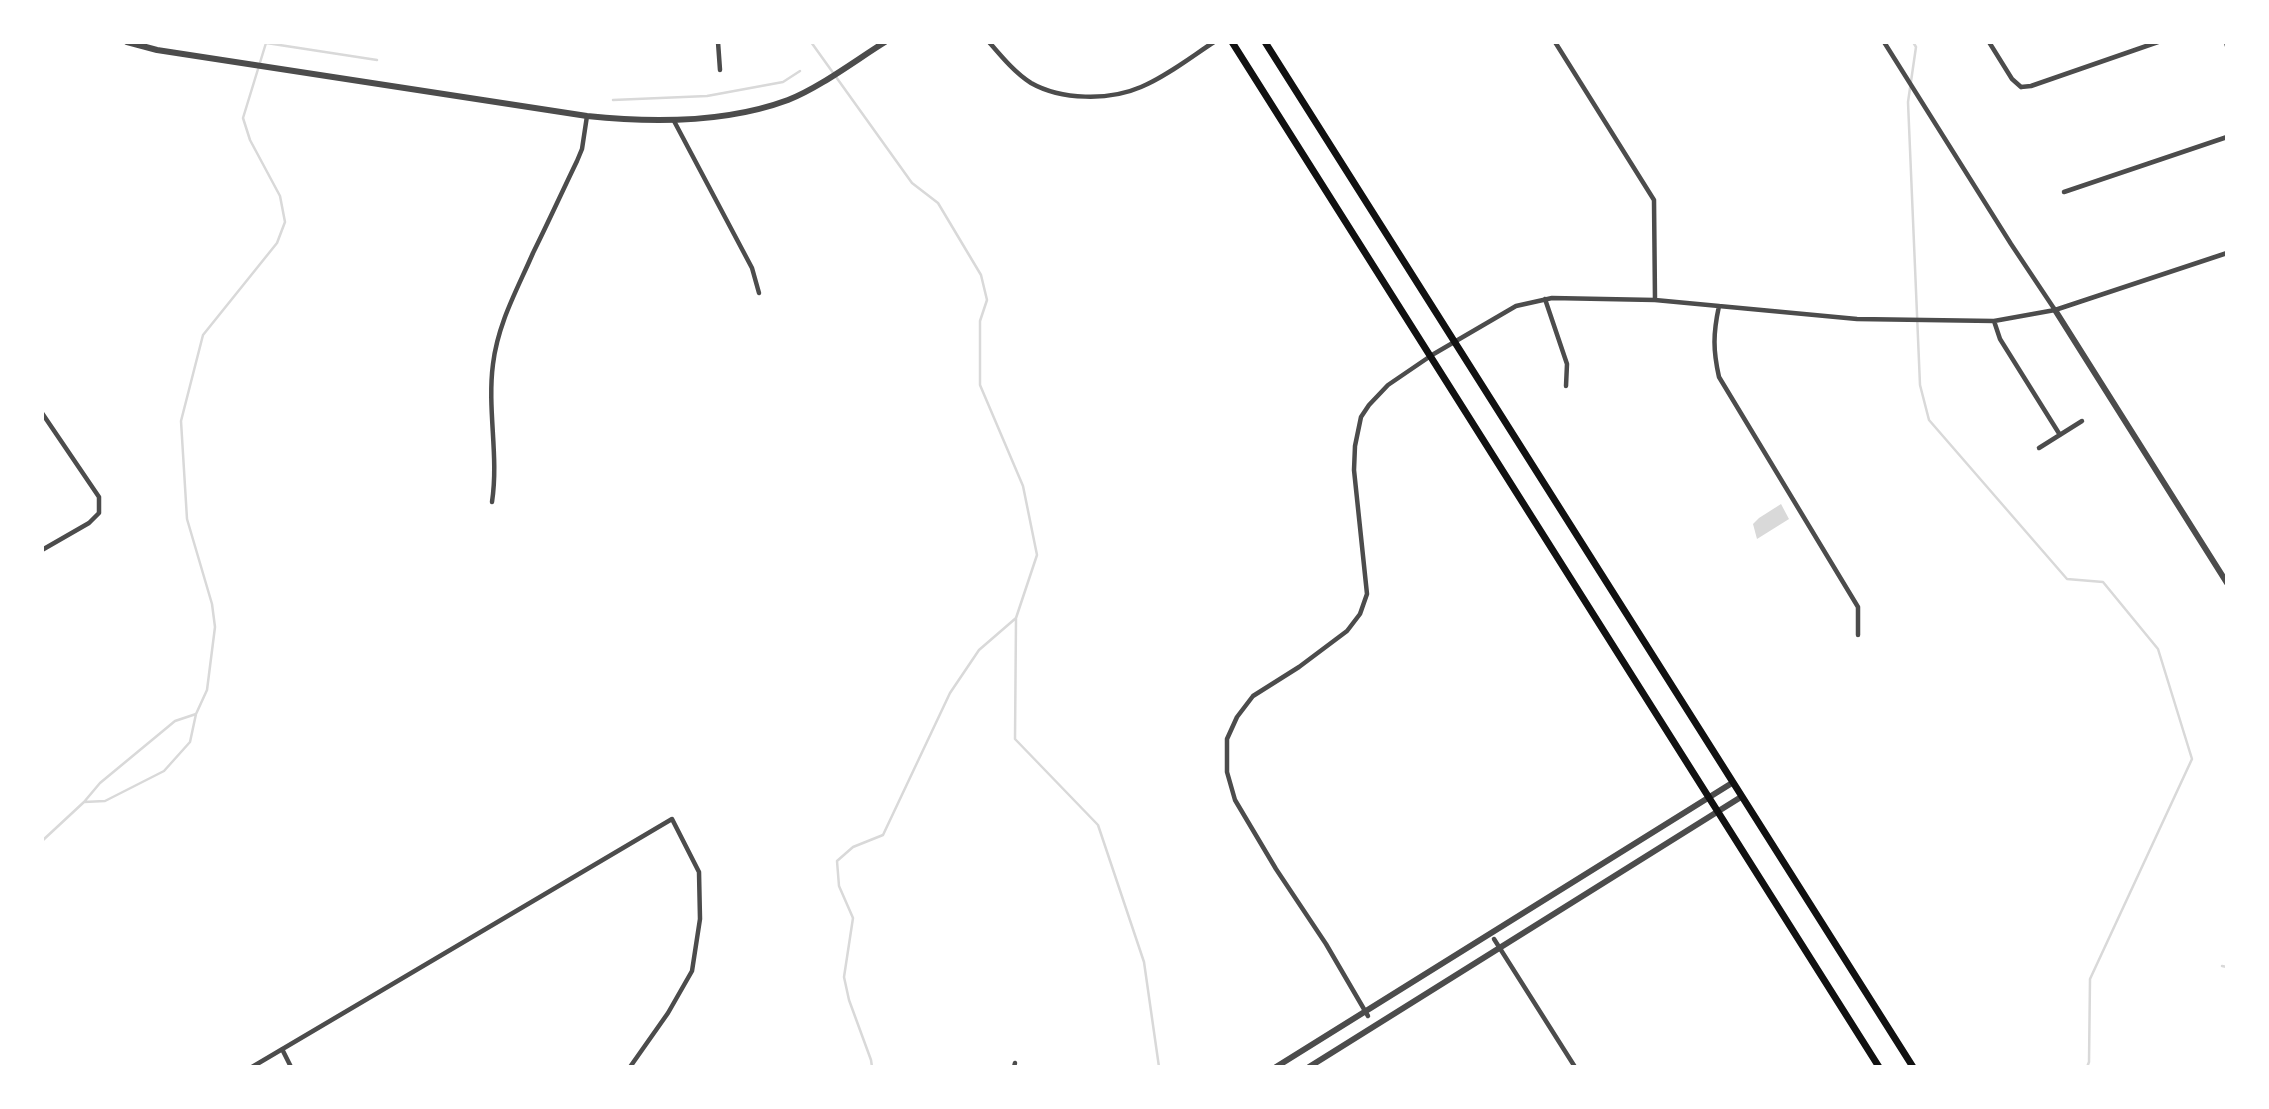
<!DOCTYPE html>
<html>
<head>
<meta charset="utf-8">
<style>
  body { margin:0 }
  #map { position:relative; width:2269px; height:1109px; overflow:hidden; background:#fff; font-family:Rubik,sans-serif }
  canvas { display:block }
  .frame { position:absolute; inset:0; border:44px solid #fff; pointer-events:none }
</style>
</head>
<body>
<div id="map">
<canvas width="2269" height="1109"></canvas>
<div class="frame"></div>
</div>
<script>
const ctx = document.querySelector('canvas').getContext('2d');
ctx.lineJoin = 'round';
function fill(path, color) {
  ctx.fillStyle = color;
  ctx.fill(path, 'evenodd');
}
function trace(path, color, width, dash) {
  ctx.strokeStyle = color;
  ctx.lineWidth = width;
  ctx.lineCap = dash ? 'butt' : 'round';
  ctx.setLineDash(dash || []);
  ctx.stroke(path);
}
fill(new Path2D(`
  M1781,504L1789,519L1757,539L1753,524L1759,518Z`), '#d9d9d9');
trace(new Path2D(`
  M260,42L377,60
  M811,42L912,183L938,203L981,275L987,300L980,321V385L1023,486L1037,555L1016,618L979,650L950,693L883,835L853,847L837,861L839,886L853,918L844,977L849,1000L871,1060L872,1067
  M1913,42L1916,47L1908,102L1920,385L1929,420L2067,579L2103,582L2158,649L2192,759L2090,979L2089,1062L2087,1067
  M613,100L707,96L783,82L800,71
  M1016,619L1015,739L1098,825L1144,962L1159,1067
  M84,802L100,783L175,721L196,714
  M42,841L84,802L105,801L164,771L190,742L196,714L207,690L215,627L212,604L187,519L181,421L203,335L277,243L285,222L280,196L250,140L243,118L266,43
  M2222,966L2227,967`), '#d9d9d9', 2.5);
trace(new Path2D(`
  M718,42L720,70
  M989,42C1001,56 1015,73 1031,83C1061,100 1109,101 1141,87C1167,76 1191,57 1214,42
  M1555,42L1654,200L1655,300
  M1884,42L2011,244L2055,310
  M1989,42L2012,79L2021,87
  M2226,42L2227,46
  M2021,87L2031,86L2158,42
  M674,121L752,268L759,293
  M2064,192L2227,137
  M1545,299L1567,364L1566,386
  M1719,306C1713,334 1713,350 1719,377L1858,607V635
  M1994,321L2000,339L2060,435
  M42,413L99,497V513L89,523L42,550
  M2039,448L2082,421
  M492,502C499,456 487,410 493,364C498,323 517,290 533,253C548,223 562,192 577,161L582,149L587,116
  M1494,939L1575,1067
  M1368,1016L1326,944L1276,869L1235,800L1227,772V739L1237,717L1253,696L1299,667L1347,631L1360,614L1367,594L1354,470L1355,446L1361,417L1369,405L1388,385L1432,355L1516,306L1552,298L1655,300L1857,319L1994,321L2055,310L2227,253
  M282,1049L291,1067
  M252,1067L672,819L699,872L700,919L692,971L668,1013L630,1067
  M1014,1067L1015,1063`), '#4c4c4c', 4.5);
trace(new Path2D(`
  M127,42L157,50L587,116C652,123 726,123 788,100C819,88 856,60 885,42
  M2055,310L2227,583
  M1276,1067L1732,783
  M1309,1067L1741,797`), '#4c4c4c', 6);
trace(new Path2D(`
  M1232,42L1879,1067
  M1265,42L1913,1067`), '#111', 7);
</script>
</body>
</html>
